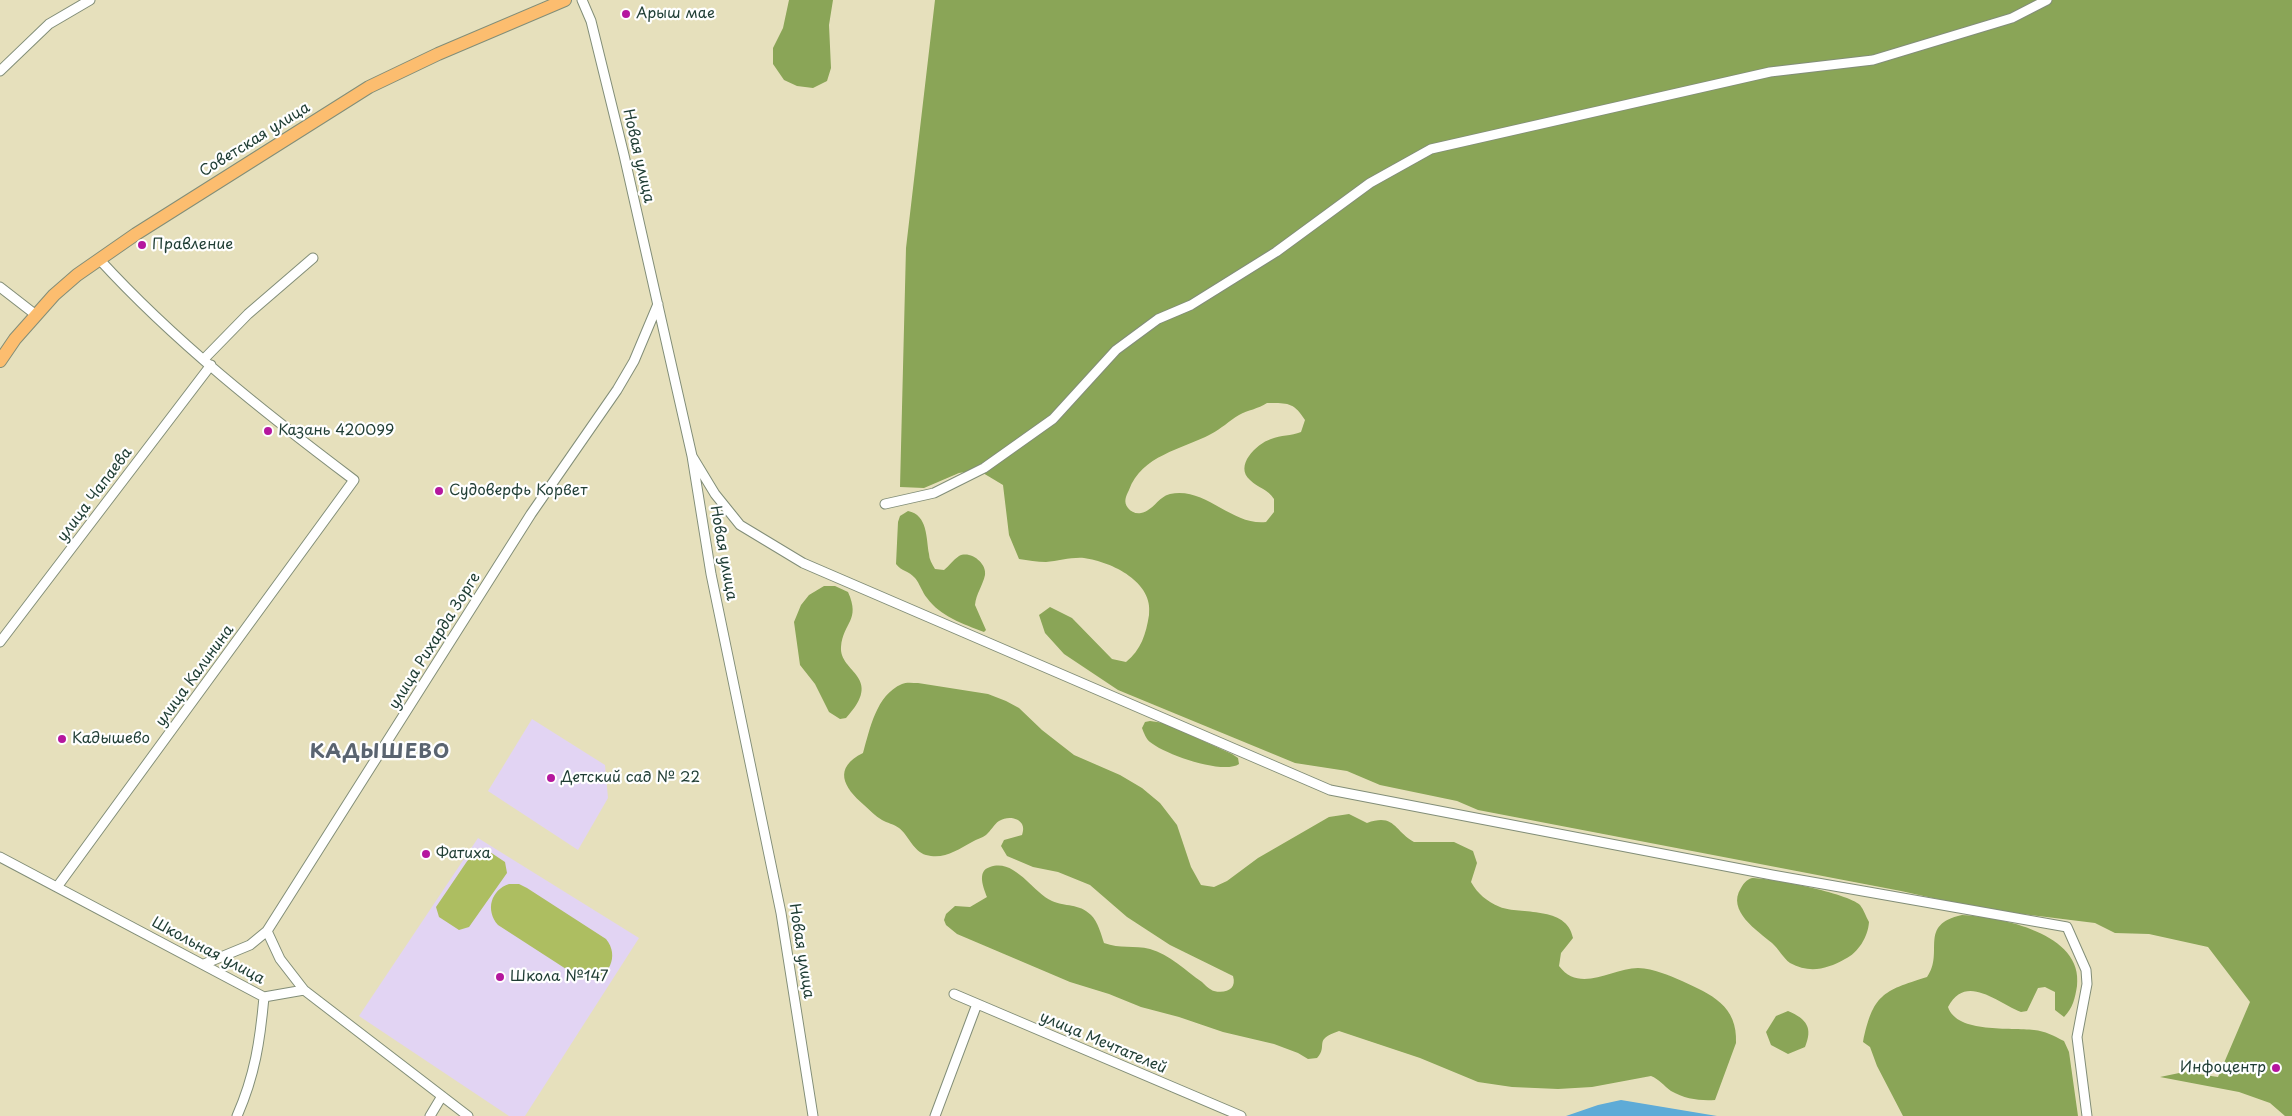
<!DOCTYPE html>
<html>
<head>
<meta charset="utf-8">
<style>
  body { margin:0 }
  canvas { display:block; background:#e6e0bc }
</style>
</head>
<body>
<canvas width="2292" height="1116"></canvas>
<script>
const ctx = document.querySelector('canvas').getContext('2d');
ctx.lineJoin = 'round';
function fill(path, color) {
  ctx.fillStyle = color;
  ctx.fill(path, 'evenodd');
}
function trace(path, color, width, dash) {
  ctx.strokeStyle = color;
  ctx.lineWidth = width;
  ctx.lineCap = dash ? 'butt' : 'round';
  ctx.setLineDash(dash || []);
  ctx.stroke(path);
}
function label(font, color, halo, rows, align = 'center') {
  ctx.font = font + ' "Playpen Sans",sans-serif';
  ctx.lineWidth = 4.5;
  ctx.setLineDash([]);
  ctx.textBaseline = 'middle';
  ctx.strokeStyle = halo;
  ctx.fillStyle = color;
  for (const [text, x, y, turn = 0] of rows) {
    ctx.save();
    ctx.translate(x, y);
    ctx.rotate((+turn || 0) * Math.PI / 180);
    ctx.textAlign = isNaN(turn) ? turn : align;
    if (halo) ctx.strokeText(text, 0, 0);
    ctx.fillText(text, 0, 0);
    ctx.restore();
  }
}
fill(new Path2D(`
  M532,719L605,765L608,798L578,850L488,791Z
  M478,838L639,938L525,1116H509L359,1016Z`), '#e2d4f3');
fill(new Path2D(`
  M484,848L505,862L507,873L469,927L459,930L439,917L436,907L474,851Z
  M509,884H519L527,888L606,939C622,958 605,986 580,978L498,925C485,910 491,890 509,884Z`), '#adbe61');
fill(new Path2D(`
  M789,0H833L829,25L831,68L827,81L813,88L797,86L784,80L773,64V48L783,28Z
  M935,0H2292V1116H2285L2270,1103L2239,1092L2160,1077L2184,1072L2218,1077L2250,1002L2208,947L2149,934L2115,933L2095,923L1982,909L1901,891L1478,810L1457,801L1380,785L1347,771L1295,763L1118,690L1064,654L1045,633L1039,615L1050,607L1072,618L1112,659L1126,662C1141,650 1146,634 1149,615C1154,582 1112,562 1084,558C1072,557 1058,561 1046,562C1037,562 1028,560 1019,559L1009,535L1003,485L978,470L959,473L924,488L900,487L906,248ZM1267,403C1287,403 1294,402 1305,420L1301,432C1291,436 1281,435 1271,439C1256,444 1234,466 1250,480C1258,488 1268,489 1274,499V512L1266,522C1232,526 1205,486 1170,494C1158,497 1153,511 1141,513C1136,514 1131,512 1128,508C1123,502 1126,496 1129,490C1142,455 1181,450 1211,434C1221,429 1229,421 1239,415C1248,410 1258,409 1267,403Z
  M908,511C928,515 926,538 929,554C929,559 932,564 935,569L944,570C949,566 953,560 959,556C970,550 987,563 985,575C983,585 976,594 975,605L986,630L984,632C963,624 940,616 927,598C922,592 920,584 915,578C909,571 901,571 896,564L898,522L900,516Z
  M824,586H835L848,592C861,621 843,622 841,647C839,673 885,676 846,718L840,719L829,712L815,684L800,665L794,622L801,605L809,595Z
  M918,683L988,694L1006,701L1019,708L1042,730L1074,755L1120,775L1142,788L1160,803L1177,825L1191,867L1201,885L1214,887L1227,881L1258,858L1329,817L1349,814L1367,823C1395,813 1394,831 1414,842H1454L1473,851L1477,863L1471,882C1478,894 1486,901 1500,907C1520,915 1567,905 1573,938L1561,953L1559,966C1580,994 1612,968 1638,968C1655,969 1668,975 1682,981C1711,994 1738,1006 1736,1043L1715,1100C1700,1101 1685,1099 1671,1091C1664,1086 1659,1079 1651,1076L1592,1087L1558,1089L1512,1087L1478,1082L1420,1058L1339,1031C1312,1040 1329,1045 1317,1058L1308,1059L1298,1053L1274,1044L1223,1032L1179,1017L1141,1007L1109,994L1070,982L957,934L946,925L944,920L946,914L955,906L970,907L987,897C984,889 976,871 990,867C1015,858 1032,892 1052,901C1065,907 1079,903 1091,915C1098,922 1101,934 1104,943C1120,949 1134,945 1150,949C1169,954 1186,971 1202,982C1205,985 1210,990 1214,991C1226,994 1237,989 1233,976L1170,945L1127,917L1090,885L1058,872L1033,867L1007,856L1001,846L1004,840L1022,835C1028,820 1011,814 999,821C994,824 991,831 986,835C982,838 977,839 972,842C957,850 944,860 926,855C913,851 909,836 899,828C894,824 887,823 882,820C875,816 870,810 864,805C843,787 833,768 863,753C870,729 876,695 902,684C906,682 913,683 918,683Z
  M1150,721L1164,723L1232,754L1238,758L1239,764C1223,775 1164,754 1150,742C1146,739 1144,733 1142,728L1145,722Z
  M1752,878C1770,878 1848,893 1860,905C1864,910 1866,917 1869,922C1868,937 1858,953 1845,959C1827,969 1810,974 1790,963C1783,958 1779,949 1772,943C1758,931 1726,911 1741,888C1744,883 1746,880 1752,878Z
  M1962,915C2000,917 2084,933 2077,986C2075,998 2073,1008 2064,1017L2055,1010V992L2045,987L2038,988L2027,1011L2021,1012C1996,1002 1966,973 1948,1007C1957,1034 2011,1027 2034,1030C2045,1031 2054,1036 2064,1041L2069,1052L2078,1116H1903L1877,1066L1870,1047L1863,1042C1873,995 1882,991 1927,977C1945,952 1917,925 1962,915Z
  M1788,1011C1807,1019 1813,1028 1805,1047L1788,1054L1771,1045L1766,1032L1776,1016Z`), '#8aa557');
fill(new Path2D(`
  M1621,1100L1717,1116H1566L1598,1105Z`), '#5eabd7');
const street = new Path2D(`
  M582,0L591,21L624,155L692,456L711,574L781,913L813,1116
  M0,71L49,24L90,0
  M0,287L36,315
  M204,359L248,314L313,258
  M692,456L715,494L740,525L803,563L1330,790L1772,875L2067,927L2086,970L2087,984L2077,1037L2087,1116
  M885,504L934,493L984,468L1053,419L1116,350L1158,319L1191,305L1276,252L1370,183L1431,149L1770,72L1873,60L2012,18L2047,0
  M0,642L211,365
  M0,857L264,997L304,990L468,1116
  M57,887L354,480C265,413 175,342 99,259
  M267,931L280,959L304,990
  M204,964L250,945L267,931L531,514L617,390L634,361L658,304
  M954,994L1241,1116
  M237,1116C255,1075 260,1041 264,997
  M430,1116L442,1096
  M935,1116L977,1004`);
const primary = new Path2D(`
  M0,361L15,339L54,295L77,275L136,234L369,87L438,54L565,0`);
trace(street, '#828e78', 11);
trace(primary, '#828e78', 14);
trace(street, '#fff', 9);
trace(primary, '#fcbd6f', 12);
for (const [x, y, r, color] of [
  [626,14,5,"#b5179e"],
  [142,245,5,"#b5179e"],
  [268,431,5,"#b5179e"],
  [439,491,5,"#b5179e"],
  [62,739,5,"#b5179e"],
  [551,778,5,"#b5179e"],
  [426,854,5,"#b5179e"],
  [500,977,5,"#b5179e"],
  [2276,1068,5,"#b5179e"]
]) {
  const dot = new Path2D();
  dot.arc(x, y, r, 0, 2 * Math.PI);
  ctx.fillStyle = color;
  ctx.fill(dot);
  trace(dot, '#fff', 2);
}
label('15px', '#1f3d34', '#fff', [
  ["Арыш мае",636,14],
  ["Правление",152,245],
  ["Казань 420099",278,431],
  ["Судоверфь Корвет",449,491],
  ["Кадышево",72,739],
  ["Детский сад № 22",561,778],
  ["Фатиха",436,854],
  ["Школа №147",510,977],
  ["Инфоцентр",2266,1068,"right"]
], 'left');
label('15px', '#1f3d34', '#fff', [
  ["Советская улица",255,140,-32],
  ["Новая улица",638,156,77],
  ["улица Чапаева",95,495,-53],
  ["Новая улица",723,553,80],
  ["улица Рихарда Зорге",435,641,-58],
  ["улица Калинина",195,676,-54],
  ["Школьная улица",208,951,28],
  ["Новая улица",801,951,81],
  ["улица Мечтателей",1103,1043,23]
]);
ctx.letterSpacing = '1px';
label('bold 20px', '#5a6470', '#fff', [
  ["КАДЫШЕВО",380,752]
]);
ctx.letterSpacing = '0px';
</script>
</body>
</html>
